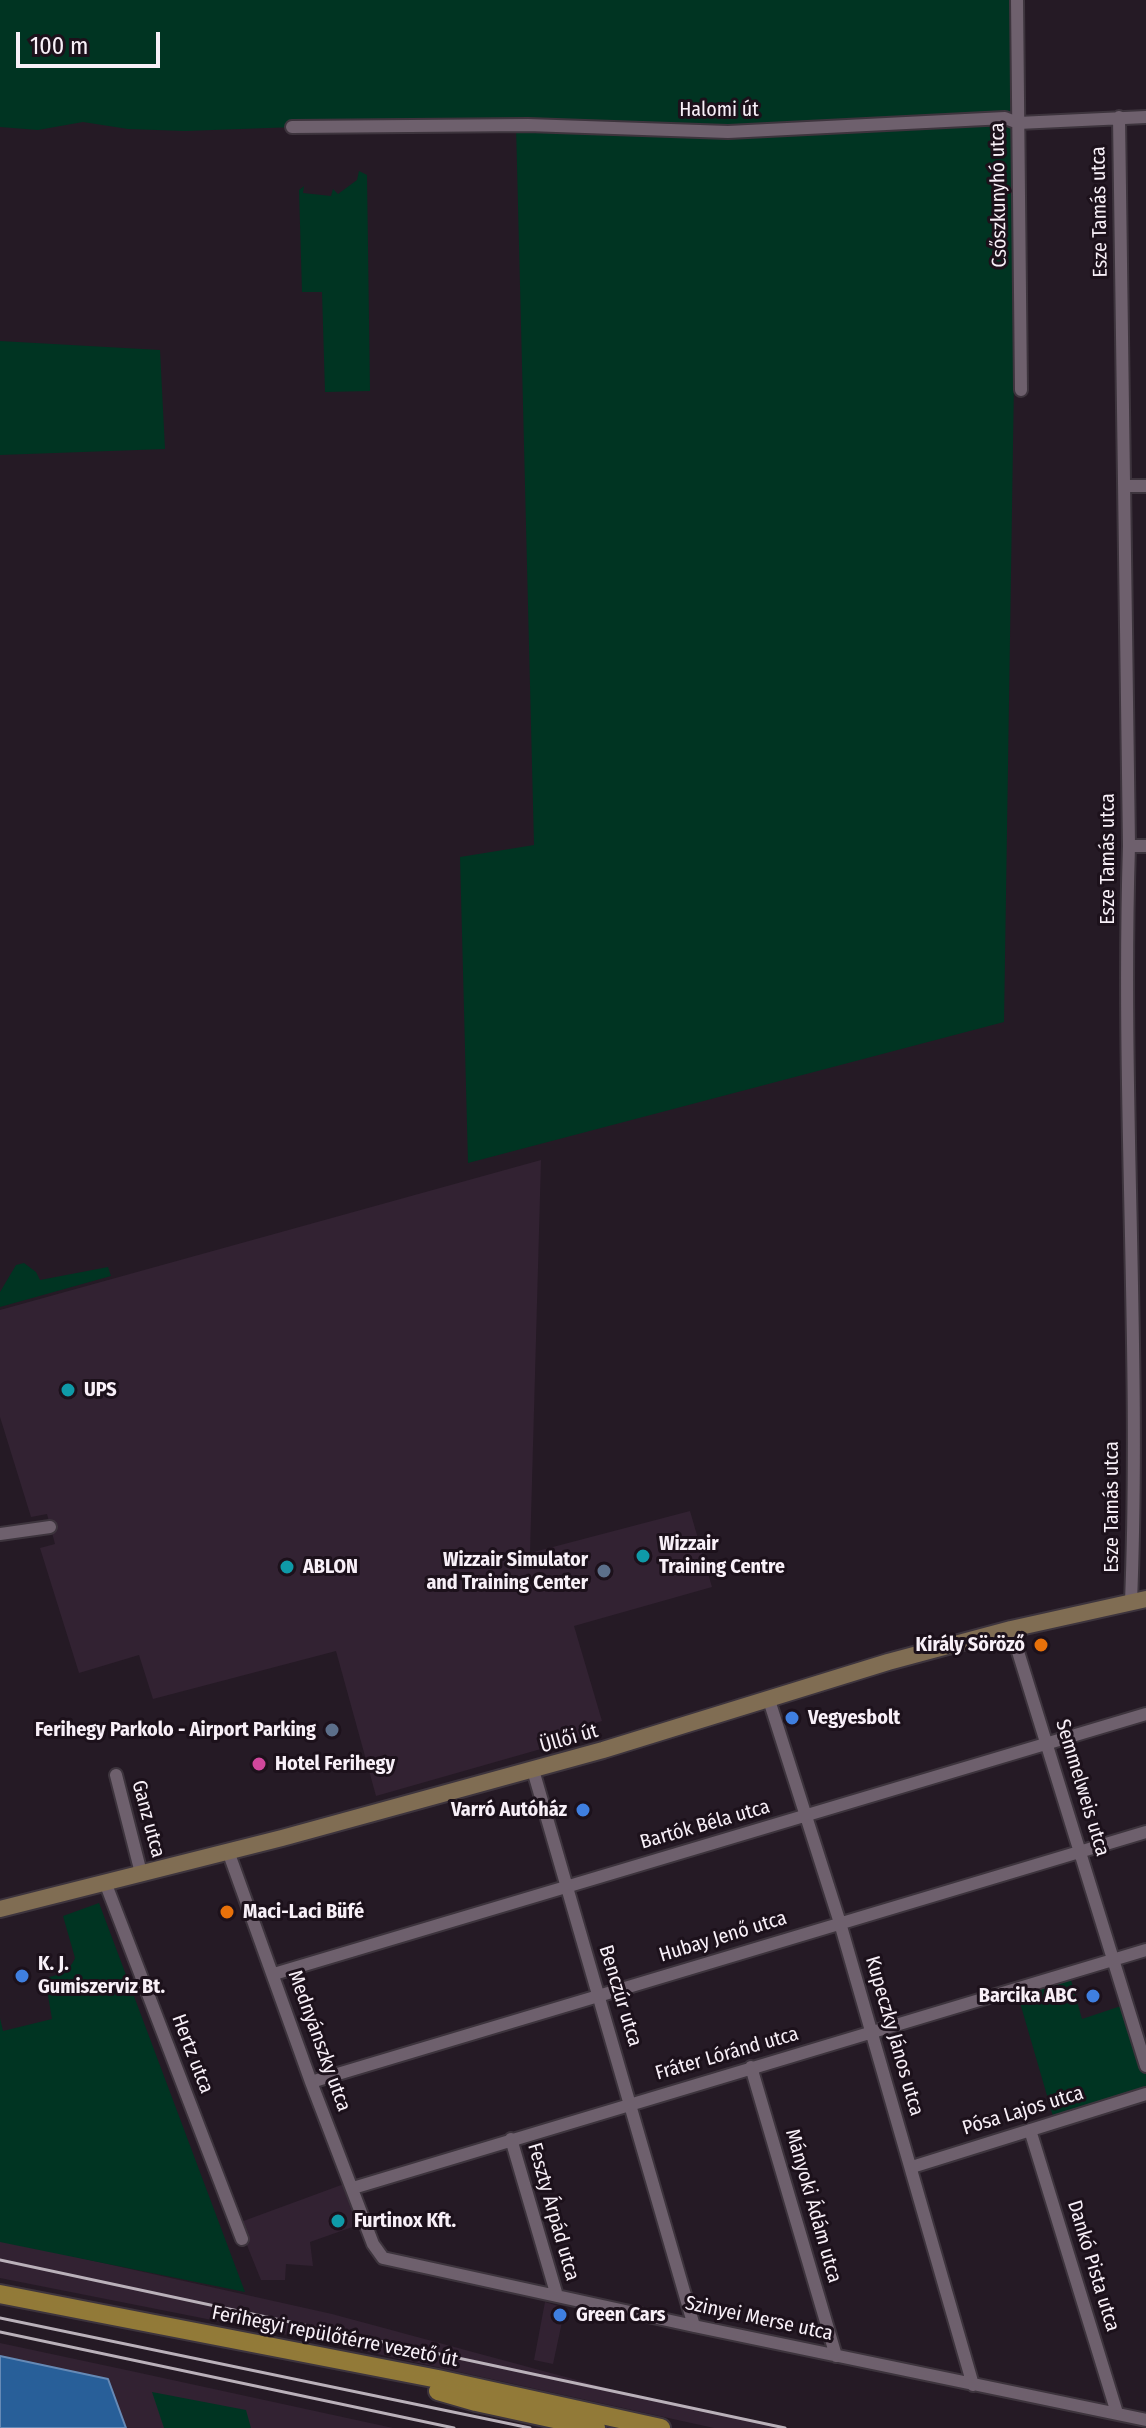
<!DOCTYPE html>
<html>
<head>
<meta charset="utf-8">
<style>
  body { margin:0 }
  #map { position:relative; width:1146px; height:2428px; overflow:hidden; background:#251a25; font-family:"Fira Sans Condensed",sans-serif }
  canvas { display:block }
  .scale { position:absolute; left:16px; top:32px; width:144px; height:36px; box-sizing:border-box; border:4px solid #f8f0f8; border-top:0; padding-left:10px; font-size:24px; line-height:28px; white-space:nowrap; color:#f8f0f8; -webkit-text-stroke:6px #1c111b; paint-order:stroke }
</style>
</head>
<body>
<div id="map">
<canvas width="1146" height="2428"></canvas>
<div class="scale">100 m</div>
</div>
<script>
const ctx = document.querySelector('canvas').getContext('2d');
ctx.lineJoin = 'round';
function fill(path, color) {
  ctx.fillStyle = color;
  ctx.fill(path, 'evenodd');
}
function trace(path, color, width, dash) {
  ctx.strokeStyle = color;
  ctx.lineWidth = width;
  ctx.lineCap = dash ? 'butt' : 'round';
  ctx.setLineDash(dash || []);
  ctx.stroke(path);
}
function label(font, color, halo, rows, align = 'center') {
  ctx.font = font + ' "Fira Sans Condensed",sans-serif';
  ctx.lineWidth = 6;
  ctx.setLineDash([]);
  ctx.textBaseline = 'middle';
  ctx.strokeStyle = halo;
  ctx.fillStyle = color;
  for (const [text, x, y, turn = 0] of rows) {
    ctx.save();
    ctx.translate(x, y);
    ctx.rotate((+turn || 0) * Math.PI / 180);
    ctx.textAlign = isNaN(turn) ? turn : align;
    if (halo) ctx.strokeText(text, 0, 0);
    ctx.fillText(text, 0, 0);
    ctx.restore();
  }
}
fill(new Path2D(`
  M541,1160L530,1553L690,1511L712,1587L574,1626L602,1721L589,1725L583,1737L376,1796L336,1651L153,1699L139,1655L79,1673L40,1548L55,1544L47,1514L31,1517L0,1417V1310Z
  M344,2184L358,2225L310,2242L313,2266L286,2264L285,2280H261L238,2223Z
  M0,2240L332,2314L647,2399L789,2428H714L318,2341L0,2278Z
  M545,2302L565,2308L553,2364L534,2360Z
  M0,2343L131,2371L393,2428H0Z`), '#322232');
fill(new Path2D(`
  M0,0H1017L1018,123L1004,1022L468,1163L460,857L534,845L516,125L296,127L185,131L128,129L83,122L38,130L0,127Z
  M359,171L367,175L370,391L325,392L322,292H302L299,190L304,186L303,193L331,196L333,189L338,194L357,180Z
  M0,341L160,350L165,449L0,455Z
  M24,1263L36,1272L40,1280L108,1267L111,1276L0,1307V1292L16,1265Z
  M99,1903L245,2292L0,2242V2018L3,2031L52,2019L45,1978C60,1975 69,1972 75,1958L63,1916Z
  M1069,1973L1082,2019L1127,2004L1146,2067V2094L1055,2123L1016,1989Z
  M152,2392L246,2410L251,2428H164Z`), '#003422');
const water = new Path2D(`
  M0,2356L108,2379L126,2428H0Z`);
fill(water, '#285f99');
trace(water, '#668ab6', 2);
const street = new Path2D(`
  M1017,0L1021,390
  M1119,117L1129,846C1121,1098 1141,1350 1131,1602
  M292,127L528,125L728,132L1005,118L1018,123L1146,117
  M1124,486H1146
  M1129,846H1146
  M0,1534L50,1527
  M1011,1629L1146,2066
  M769,1700L840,1923L973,2385
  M533,1770L694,2326
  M116,1775L141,1873
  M228,1851L311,2082L373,2244L383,2258L694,2326L1146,2420
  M105,1882L242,2239
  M274,1974L1146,1714
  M751,2067L836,2356
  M311,2082L1146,1832
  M1030,2130L1117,2413
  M511,2139L557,2296
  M912,2167L1146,2094
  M353,2188L1146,1950`);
const secondary = new Path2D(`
  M0,1909L282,1838L603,1750L888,1662L1011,1629L1146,1599`);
const primary = new Path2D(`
  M0,2294L438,2379L661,2428
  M438,2391L476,2402L596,2428`);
trace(street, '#3d343d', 16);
trace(secondary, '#3d343d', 20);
trace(primary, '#3d343d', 22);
trace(street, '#6e606d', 12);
trace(secondary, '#806d53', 16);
trace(primary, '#927a38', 18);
trace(new Path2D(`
  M0,2260L785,2428
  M0,2318L530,2428
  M0,2332L454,2428`), '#bab1ba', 3);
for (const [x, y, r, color] of [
  [68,1390,8,"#0f9aa8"],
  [643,1556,8,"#0f9aa8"],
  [287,1567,8,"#0f9aa8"],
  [604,1571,8,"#5c6f8a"],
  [1041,1645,8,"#e8710a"],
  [792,1718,8,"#3f7fe0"],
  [332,1730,8,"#5c6f8a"],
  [259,1764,8,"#d1479c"],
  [583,1810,8,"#3f7fe0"],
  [227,1912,8,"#e8710a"],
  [22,1976,8,"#3f7fe0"],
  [1093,1996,8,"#3f7fe0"],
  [338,2221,8,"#0f9aa8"],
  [560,2315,8,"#3f7fe0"]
]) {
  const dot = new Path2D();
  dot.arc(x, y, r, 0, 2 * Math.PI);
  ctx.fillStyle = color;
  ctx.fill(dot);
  trace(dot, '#1c111b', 3);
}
label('20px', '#f8f0f8', '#1c111b', [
  ["Halomi út",719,110],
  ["Csőszkunyhó utca",999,195,-91],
  ["Esze Tamás utca",1100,212,-91],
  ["Esze Tamás utca",1108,859,-90],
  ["Esze Tamás utca",1112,1507,-90],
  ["Üllői út",569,1739,-16],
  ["Semmelweis utca",1082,1788,73],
  ["Ganz utca",148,1819,75],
  ["Bartók Béla utca",705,1825,-16],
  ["Hubay Jenő utca",723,1937,-17],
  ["Benczúr utca",620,1996,73],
  ["Kupeczky János utca",894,2036,74],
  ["Mednyánszky utca",319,2041,70],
  ["Hertz utca",192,2054,69],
  ["Fráter Lóránd utca",727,2054,-16],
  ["Pósa Lajos utca",1023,2111,-17],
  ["Mányoki Ádám utca",813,2206,74],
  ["Feszty Árpád utca",553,2212,74],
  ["Dankó Pista utca",1093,2266,73],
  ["Szinyei Merse utca",759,2319,12],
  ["Ferihegyi repülőtérre vezető út",335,2337,11]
]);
label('bold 20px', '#f8f0f8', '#1c111b', [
  ["UPS",84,1390],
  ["Wizzair",659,1544],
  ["Training Centre",659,1567],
  ["Wizzair Simulator",588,1560,"right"],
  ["and Training Center",588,1583,"right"],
  ["ABLON",303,1567],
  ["Király Söröző",1025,1645,"right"],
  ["Vegyesbolt",808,1718],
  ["Ferihegy Parkolo - Airport Parking",316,1730,"right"],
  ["Hotel Ferihegy",275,1764],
  ["Varró Autóház",567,1810,"right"],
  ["Maci-Laci Büfé",243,1912],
  ["K. J.",38,1964],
  ["Gumiszerviz Bt.",38,1987],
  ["Barcika ABC",1077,1996,"right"],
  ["Furtinox Kft.",354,2221],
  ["Green Cars",576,2315]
], 'left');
</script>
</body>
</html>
